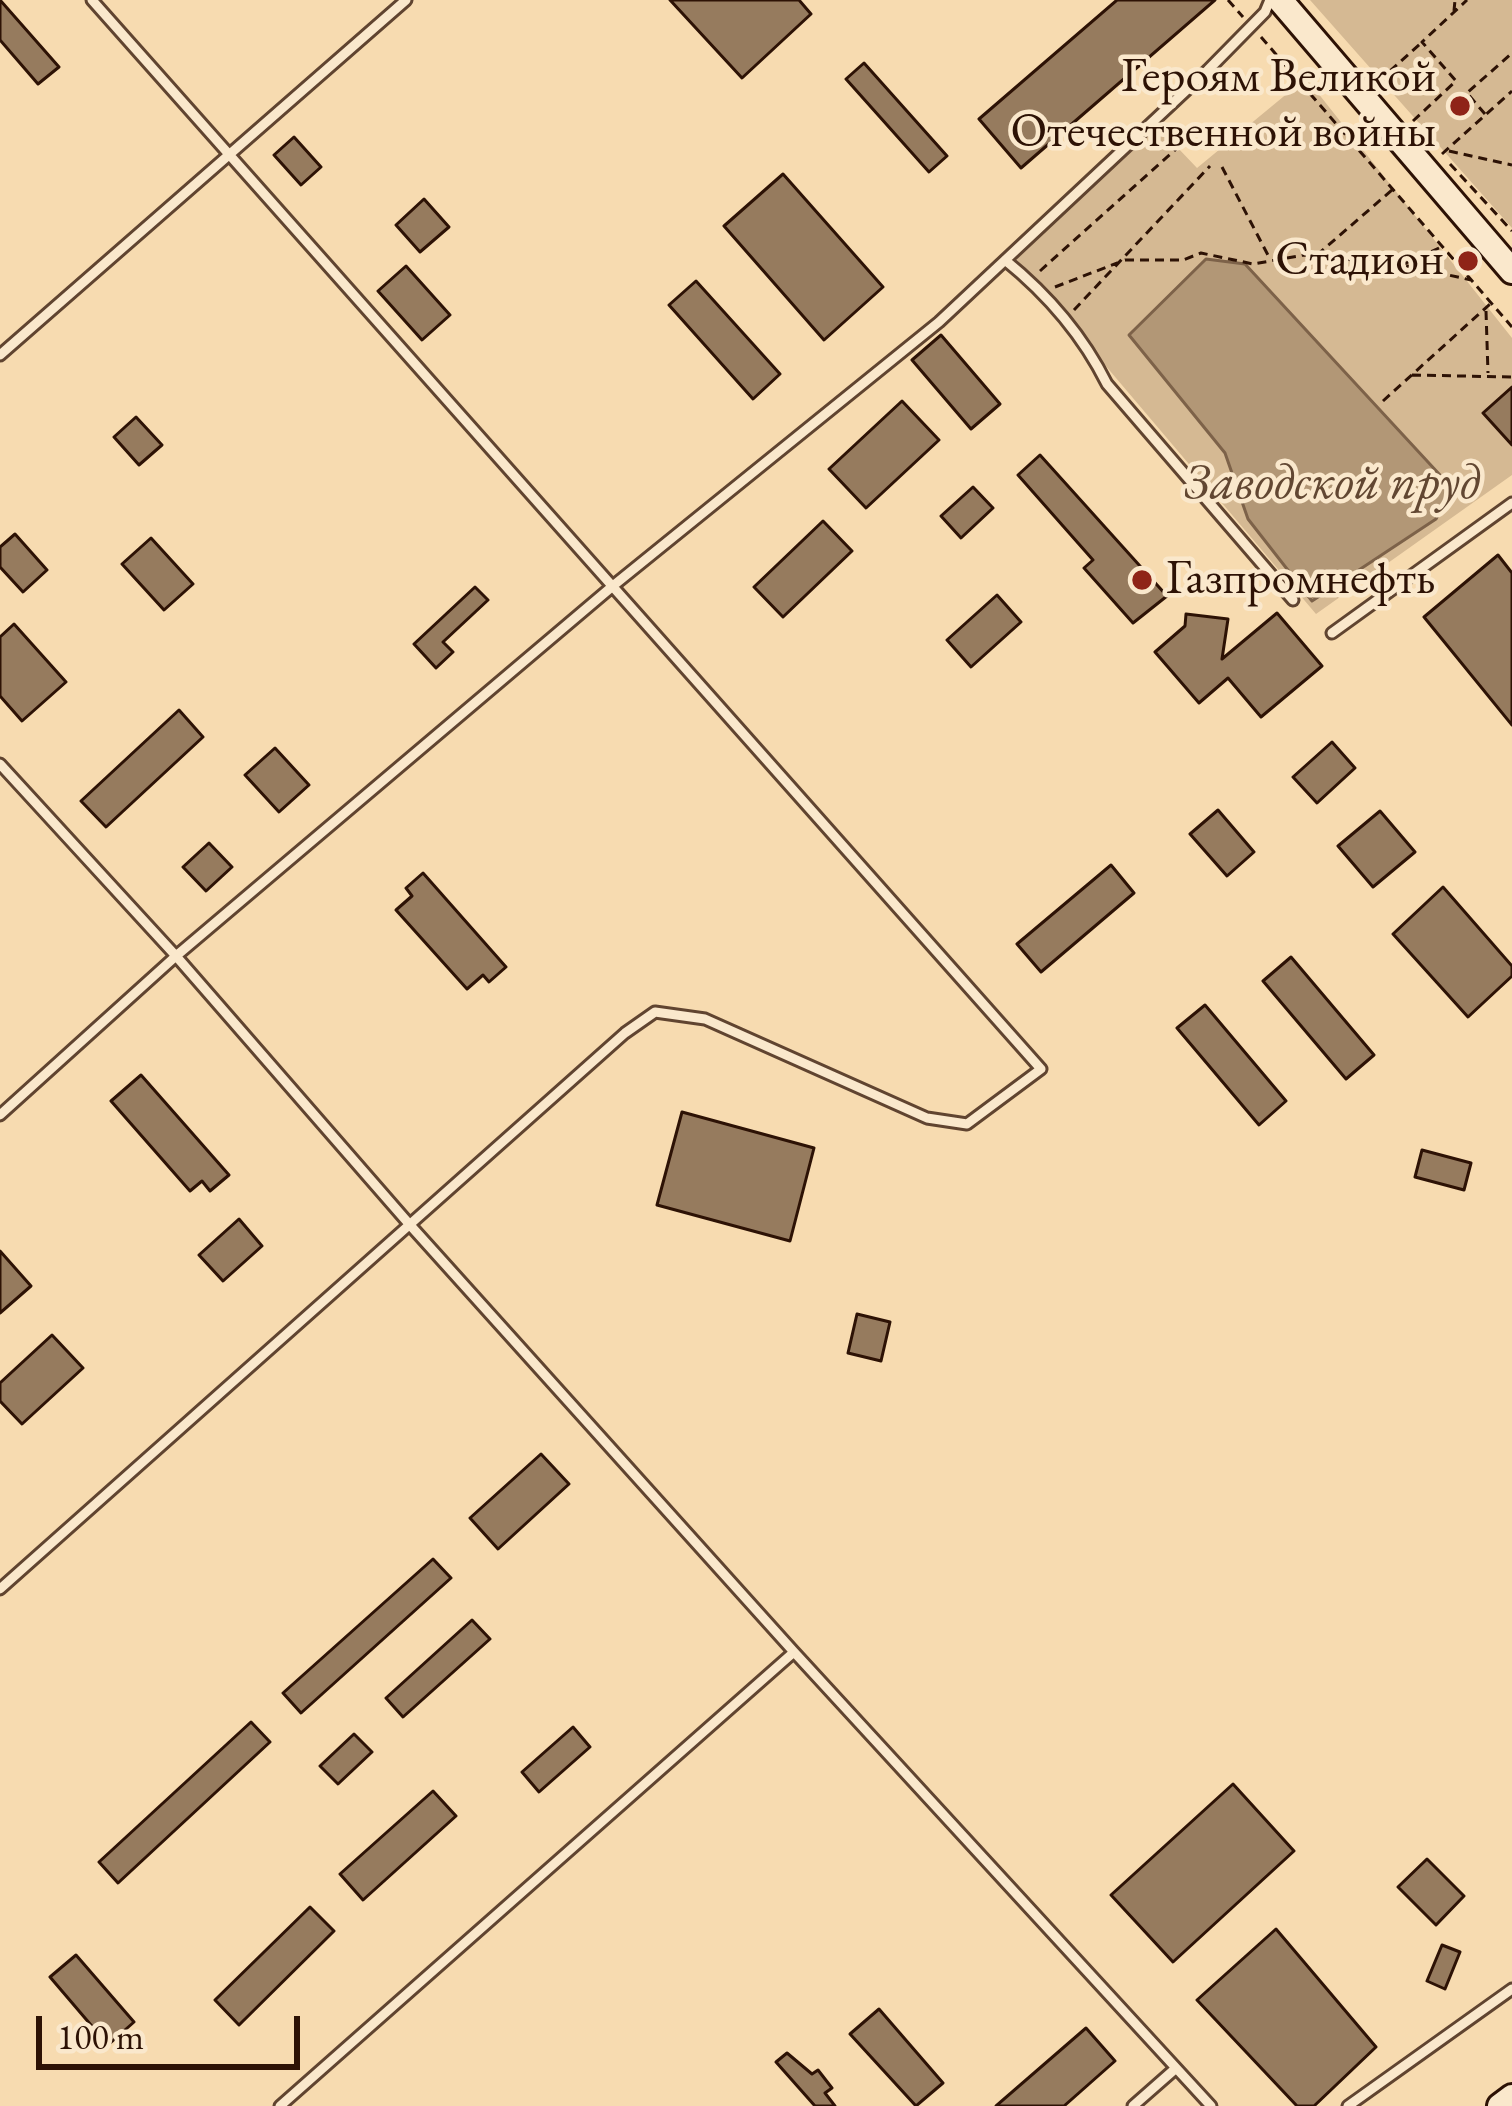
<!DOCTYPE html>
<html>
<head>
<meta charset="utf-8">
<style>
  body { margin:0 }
  #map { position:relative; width:1512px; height:2106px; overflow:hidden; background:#f7dbb0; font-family:"EB Garamond",serif }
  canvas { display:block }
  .scale { position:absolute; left:36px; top:2016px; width:264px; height:54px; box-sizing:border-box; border:6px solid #2d1205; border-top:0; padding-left:15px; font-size:36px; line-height:42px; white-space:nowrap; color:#2d1205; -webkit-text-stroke:9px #fae8cc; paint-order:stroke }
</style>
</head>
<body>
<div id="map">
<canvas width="1512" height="2106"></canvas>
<div class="scale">100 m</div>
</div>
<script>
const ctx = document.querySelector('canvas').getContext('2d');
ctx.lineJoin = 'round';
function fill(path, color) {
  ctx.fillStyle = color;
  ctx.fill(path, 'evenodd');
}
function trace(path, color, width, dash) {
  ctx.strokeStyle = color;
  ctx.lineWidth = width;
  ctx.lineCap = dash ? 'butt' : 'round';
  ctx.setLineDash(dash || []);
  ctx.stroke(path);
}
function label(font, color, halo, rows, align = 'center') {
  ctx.font = font + ' "EB Garamond",serif';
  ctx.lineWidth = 9;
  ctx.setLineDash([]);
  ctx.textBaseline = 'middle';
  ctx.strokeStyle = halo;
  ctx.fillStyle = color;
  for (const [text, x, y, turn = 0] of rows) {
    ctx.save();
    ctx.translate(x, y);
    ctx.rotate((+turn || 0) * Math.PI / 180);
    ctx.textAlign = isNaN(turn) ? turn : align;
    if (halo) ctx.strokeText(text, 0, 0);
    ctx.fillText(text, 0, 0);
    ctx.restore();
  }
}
fill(new Path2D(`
  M1310,0H1512V228Z
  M1306,78L1512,338V475L1316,614L1016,260L1157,126L1197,168Z`), '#d5b993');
const water = new Path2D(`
  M1206,259L1245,264L1452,488L1436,519L1312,601L1248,519L1225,453L1129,335Z`);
fill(water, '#b29776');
trace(water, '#7d6249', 3);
const building = new Path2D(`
  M0,0L59,67L38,84L0,40Z
  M670,0H799L811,14L742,78Z
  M1117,0H1215L1021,168L979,119Z
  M864,63L947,156L929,172L846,79Z
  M294,137L321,167L301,185L274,155Z
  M783,174L883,287L824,340L724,226Z
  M424,199L449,227L420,252L396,225Z
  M406,266L450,315L422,340L378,291Z
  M696,281L780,374L753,399L669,305Z
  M941,335L1000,404L971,429L912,360Z
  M1512,387V445L1483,413Z
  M902,401L939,440L866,508L829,469Z
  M136,417L162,445L139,465L114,437Z
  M1040,455L1167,596L1133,623L1084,568L1093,560L1018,475Z
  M973,487L993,508L961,538L941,516Z
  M823,521L852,551L783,617L754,587Z
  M15,534L47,570L23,592L0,567V547Z
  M151,538L193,584L164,610L122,564Z
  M1498,555L1512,573V725L1424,617Z
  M475,587L488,600L443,642L453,652L436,668L414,644Z
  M997,595L1021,622L971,667L947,640Z
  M1277,613L1322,666L1261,717L1228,678L1199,703L1155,652L1185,626L1186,614L1228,619L1222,659Z
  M14,624L66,682L22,721L0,696V637Z
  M179,710L203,737L106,827L81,801Z
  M1332,742L1355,768L1317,803L1293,777Z
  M275,748L309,785L279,812L245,775Z
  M1218,810L1254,852L1227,876L1190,834Z
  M1380,811L1415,852L1373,887L1338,846Z
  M209,843L232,867L206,891L183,867Z
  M1111,865L1134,893L1041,972L1017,944Z
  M423,873L506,967L489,982L483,975L467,989L396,910L412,896L406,888Z
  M1443,887L1512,966V976L1468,1017L1393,934Z
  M1291,957L1374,1055L1346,1079L1263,981Z
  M1205,1005L1286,1101L1259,1125L1177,1028Z
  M141,1075L229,1175L210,1191L202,1181L190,1191L111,1101Z
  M682,1112L814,1148L790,1241L657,1205Z
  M1422,1150L1471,1163L1464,1190L1415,1177Z
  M239,1219L262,1246L223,1281L199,1255Z
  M0,1251L31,1286L0,1313Z
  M857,1314L890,1322L881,1361L848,1353Z
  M52,1335L83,1368L22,1424L0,1401V1383Z
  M541,1454L569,1484L498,1549L470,1518Z
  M433,1559L451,1578L301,1713L283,1693Z
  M472,1620L490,1639L403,1717L386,1698Z
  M251,1722L270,1742L118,1883L99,1862Z
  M573,1727L590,1747L539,1792L522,1772Z
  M354,1734L372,1752L338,1784L320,1766Z
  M1233,1784L1294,1851L1173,1962L1111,1895Z
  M433,1791L456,1816L363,1900L340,1874Z
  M1427,1859L1464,1896L1436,1925L1398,1887Z
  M310,1907L334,1931L239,2025L215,2000Z
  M1276,1929L1376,2047L1314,2106H1297L1197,2000Z
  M1442,1945L1460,1952L1445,1989L1427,1981Z
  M76,1955L134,2022L108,2045L50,1977Z
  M879,2009L943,2083L916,2106L850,2034Z
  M1086,2028L1115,2061L1064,2106H996Z
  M787,2053L812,2074L818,2070L832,2088L825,2093L835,2106H815L776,2062Z`);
fill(building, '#967b5e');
trace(building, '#2d1205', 3);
const service = new Path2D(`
  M1005,260C1047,294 1083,336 1107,384L1293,600
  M0,355L406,0
  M1332,633L1512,503
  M0,764L176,956L410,1225L794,1652L1211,2106
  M0,1115L176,956L614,585L939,322L1208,70L1265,12L1270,0
  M0,1589L625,1033L655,1012L705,1019L927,1118L967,1124L1041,1069L92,0
  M280,2106L794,1652
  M1133,2106L1175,2069
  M1348,2106L1512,1989`);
const secondary = new Path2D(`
  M1280,0L1512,271
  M1500,2106L1512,2097`);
trace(service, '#604430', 15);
trace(secondary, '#2d1205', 30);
trace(new Path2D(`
  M1228,0L1243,17
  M1454,11L1455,0
  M1261,37L1512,327
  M1379,81L1421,43
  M1485,114L1467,93L1512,53
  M1413,121L1456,81L1422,42L1467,0
  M1449,151L1512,165
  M1442,154L1512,91
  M1450,164L1512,231
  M1222,167L1270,259
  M1317,255L1392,190
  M1404,264L1439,248
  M1040,271L1186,140
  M1055,287L1125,260H1183L1201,253L1253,264L1304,255L1403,265L1471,280
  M1074,310L1210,166
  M1486,311L1488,373
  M1412,375L1512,377
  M1383,401L1490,304`), '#2d1205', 3, [9, 6]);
trace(service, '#fae8cc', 9);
trace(secondary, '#fae8cc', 24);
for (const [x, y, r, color] of [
  [1460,106,12,"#8f2418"],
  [1468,261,12,"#8f2418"],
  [1142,580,12,"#8f2418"]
]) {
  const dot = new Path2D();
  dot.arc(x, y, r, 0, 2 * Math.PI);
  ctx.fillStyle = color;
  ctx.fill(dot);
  trace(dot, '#fae8cc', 4.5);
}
label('48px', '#2d1205', '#fae8cc', [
  ["Героям Великой",1436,78],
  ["Отечественной войны",1436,133],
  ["Стадион",1444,261],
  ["Газпромнефть",1166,580,"left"]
], 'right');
label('italic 51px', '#624732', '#fae8cc', [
  ["Заводской пруд",1332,484]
]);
</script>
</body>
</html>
